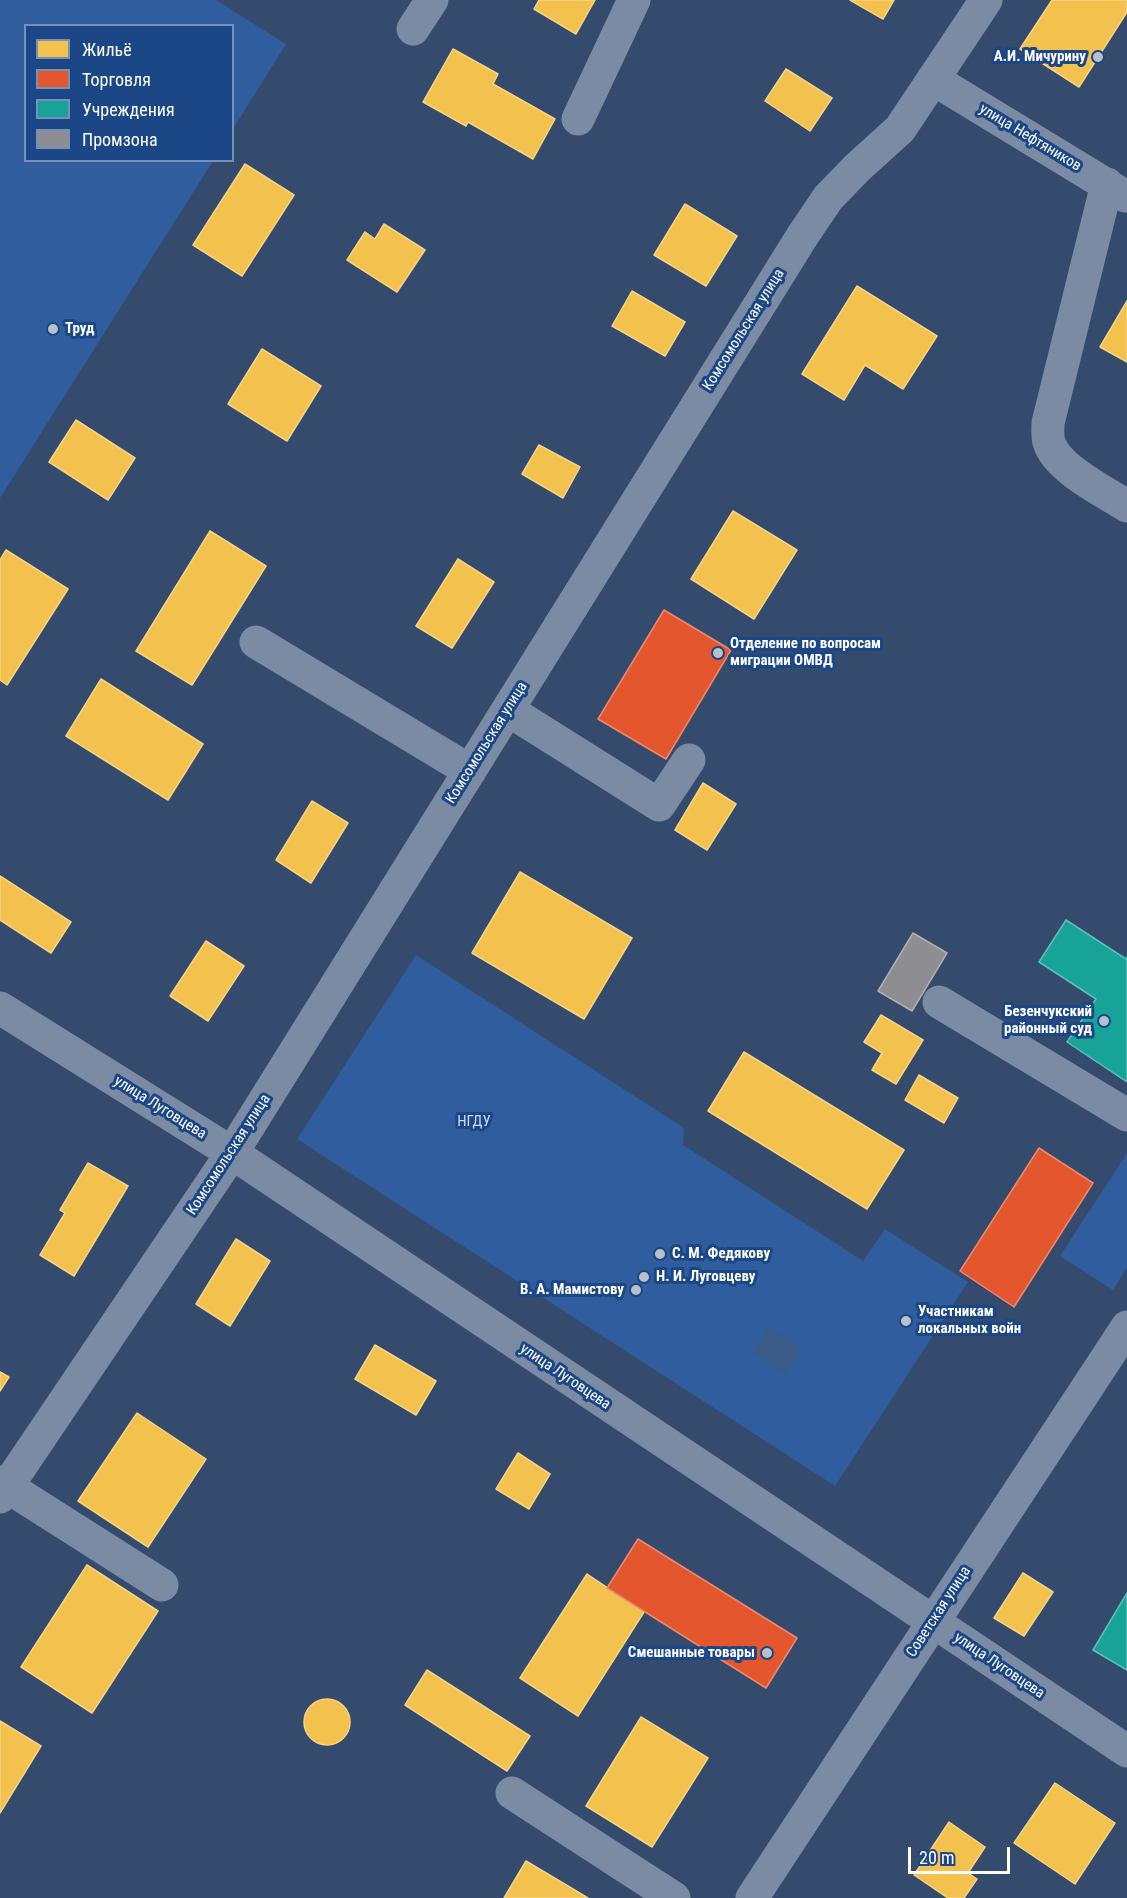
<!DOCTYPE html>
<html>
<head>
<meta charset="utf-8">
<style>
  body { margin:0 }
  #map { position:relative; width:1127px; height:1898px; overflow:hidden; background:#344b6e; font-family:"Roboto Condensed",sans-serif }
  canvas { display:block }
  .legend { position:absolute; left:24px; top:24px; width:210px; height:138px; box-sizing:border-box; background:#1b4787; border:2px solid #7691b7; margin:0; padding:8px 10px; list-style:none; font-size:18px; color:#fff }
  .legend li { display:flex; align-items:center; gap:12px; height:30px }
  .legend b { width:30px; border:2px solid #7691b7 }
  .scale { position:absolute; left:908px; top:1847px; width:102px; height:27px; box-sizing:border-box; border:3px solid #fff; border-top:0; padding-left:8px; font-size:18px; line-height:21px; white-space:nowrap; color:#fff; -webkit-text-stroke:4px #1b4787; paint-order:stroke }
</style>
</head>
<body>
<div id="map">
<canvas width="1127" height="1898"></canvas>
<ul class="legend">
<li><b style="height:16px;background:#f2c14e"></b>Жильё</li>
<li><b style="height:16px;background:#e4572e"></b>Торговля</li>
<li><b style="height:16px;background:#17a398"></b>Учреждения</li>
<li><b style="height:16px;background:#8d8d92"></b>Промзона</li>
</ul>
<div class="scale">20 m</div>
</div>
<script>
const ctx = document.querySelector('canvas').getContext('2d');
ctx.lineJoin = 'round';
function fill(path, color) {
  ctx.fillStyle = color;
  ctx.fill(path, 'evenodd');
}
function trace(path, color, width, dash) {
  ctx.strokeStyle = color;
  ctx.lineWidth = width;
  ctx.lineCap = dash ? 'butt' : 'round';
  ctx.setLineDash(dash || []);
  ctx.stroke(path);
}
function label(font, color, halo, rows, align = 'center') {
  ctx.font = font + ' "Roboto Condensed",sans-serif';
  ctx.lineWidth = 6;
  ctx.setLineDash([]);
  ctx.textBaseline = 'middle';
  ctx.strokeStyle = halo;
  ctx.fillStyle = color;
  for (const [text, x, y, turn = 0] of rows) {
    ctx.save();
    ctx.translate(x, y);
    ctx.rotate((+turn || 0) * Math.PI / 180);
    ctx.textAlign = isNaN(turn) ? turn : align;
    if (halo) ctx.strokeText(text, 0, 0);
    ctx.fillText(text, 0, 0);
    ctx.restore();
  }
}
fill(new Path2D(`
  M0,0H216L286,44L233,129L232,26H26V160L213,161L0,498Z
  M416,955L684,1128L683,1145L863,1261L885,1229L968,1282L835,1486L297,1139Z
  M1127,1153V1267L1113,1290L1060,1256Z`), '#2f5d9e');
fill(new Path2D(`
  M769,1327L802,1348L785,1374L752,1353Z`), '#3a5a87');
const homes = new Path2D(`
  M539,0H595L576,34L534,9Z
  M850,0H894L883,19Z
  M1052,0H1127V12L1079,87L1020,49Z
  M453,49L498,74L493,84L555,119L533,159L468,122L466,126L423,102Z
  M786,69L832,98L810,131L765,101Z
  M245,164L294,195L242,276L193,245Z
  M685,204L737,236L706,286L654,255Z
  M384,224L425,250L397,292L347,260L365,232L375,239Z
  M857,286L937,336L903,389L865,365L844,400L802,374Z
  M632,291L685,322L665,356L612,326Z
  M1127,301V362L1100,347Z
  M262,349L321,386L287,441L228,404Z
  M76,420L135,458L108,500L49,462Z
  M539,445L580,467L563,498L522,474Z
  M733,511L797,550L754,619L691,579Z
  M210,531L266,566L192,685L136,651Z
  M6,550L68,589L7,685L0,680V560Z
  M458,559L494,582L452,648L416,626Z
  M101,679L203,744L168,800L66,736Z
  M703,783L736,804L707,850L675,830Z
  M312,801L348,823L311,883L276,860Z
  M520,872L632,938L584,1019L472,953Z
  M0,876L71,922L51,953L0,920Z
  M206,941L244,966L208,1021L170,996Z
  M881,1015L923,1040L896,1084L872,1070L882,1053L864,1042Z
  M744,1052L904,1150L867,1209L708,1111Z
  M919,1075L958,1098L944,1123L905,1100Z
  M88,1163L128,1186L74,1276L40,1255L65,1213L60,1210Z
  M236,1239L270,1261L230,1326L196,1304Z
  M375,1345L436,1381L416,1415L355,1379Z
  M0,1372L9,1377L0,1391Z
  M137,1413L206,1459L148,1547L78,1501Z
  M518,1453L550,1474L529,1509L496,1489Z
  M87,1565L158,1611L92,1713L21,1667Z
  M1023,1573L1053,1592L1024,1636L994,1618Z
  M587,1574L644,1612L578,1716L520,1678Z
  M427,1670L530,1736L507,1771L405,1705Z
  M304 1722a23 23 0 1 1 46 0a23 23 0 1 1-46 0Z
  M641,1717L708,1758L652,1847L586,1806Z
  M0,1721L41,1746L0,1813Z
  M1055,1783L1115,1823L1075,1884L1014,1843Z
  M949,1822L985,1847L968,1873L977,1879L964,1898H948L914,1875Z
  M526,1861L588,1898H504Z`);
fill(homes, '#f2c14e');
trace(homes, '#f6d483', 1.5);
const shops = new Path2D(`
  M664,610L731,650L666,759L598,719Z
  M1039,1148L1093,1183L1014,1307L960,1271Z
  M638,1539L797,1638L766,1688L607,1588Z`);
fill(shops, '#e4572e');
trace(shops, '#ec896d', 1.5);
const public = new Path2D(`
  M1066,920L1126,959L1127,957V1082L1067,1042L1096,999L1039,962Z
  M1127,1593V1670L1093,1650Z`);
fill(public, '#17a398');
trace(public, '#5dbfb7', 1.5);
const industry = new Path2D(`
  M913,933L947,953L912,1011L878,991Z`);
fill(industry, '#8d8d92');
trace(industry, '#afafb3', 1.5);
trace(new Path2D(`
  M413,29L432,0
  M933,79L1125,196
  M578,119L634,0
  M1107,184L1048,423C1048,429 1047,436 1049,442C1056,468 1105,492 1127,506
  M256,642L470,771
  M508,710L659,805L689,760
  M939,1002L1127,1115
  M0,1008L232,1153L1127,1751
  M0,1482L162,1585
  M0,1497L232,1153L803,235L828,198L857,168L900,129L986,0
  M512,1793L674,1898
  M752,1898L1127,1327`), '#7b8ba4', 33);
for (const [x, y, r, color] of [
  [1098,57,6,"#b8c0cc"],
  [53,329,6,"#b8c0cc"],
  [718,653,6,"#b8c0cc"],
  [1104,1021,6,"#b8c0cc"],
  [660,1254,6,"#b8c0cc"],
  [644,1277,6,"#b8c0cc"],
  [636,1290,6,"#b8c0cc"],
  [906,1321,6,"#b8c0cc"],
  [767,1653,6,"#b8c0cc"]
]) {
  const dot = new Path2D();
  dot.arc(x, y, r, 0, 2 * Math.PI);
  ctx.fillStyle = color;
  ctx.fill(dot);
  trace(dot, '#1b4787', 2);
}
label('bold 15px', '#fff', '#1b4787', [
  ["А.И. Мичурину",1086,57,"right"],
  ["Труд",65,329],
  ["Отделение по вопросам",730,644],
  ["миграции ОМВД",730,661],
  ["Безенчукский",1092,1012,"right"],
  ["районный суд",1092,1029,"right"],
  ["С. М. Федякову",672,1254],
  ["Н. И. Луговцеву",656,1277],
  ["В. А. Мамистову",624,1290,"right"],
  ["Участникам",918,1312],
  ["локальных войн",918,1329],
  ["Смешанные товары",755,1653,"right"]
], 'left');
label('15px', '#fff', '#1b4787', [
  ["улица Нефтяников",1030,138,31],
  ["Комсомольская улица",744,330,-58],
  ["Комсомольская улица",487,743,-58],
  ["улица Луговцева",160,1108,32],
  ["Комсомольская улица",229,1155,-57],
  ["улица Луговцева",565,1377,34],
  ["Советская улица",939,1612,-57],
  ["улица Луговцева",999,1666,34]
]);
label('15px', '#c8dcf9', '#1b4787', [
  ["НГДУ",474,1122]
]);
</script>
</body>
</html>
